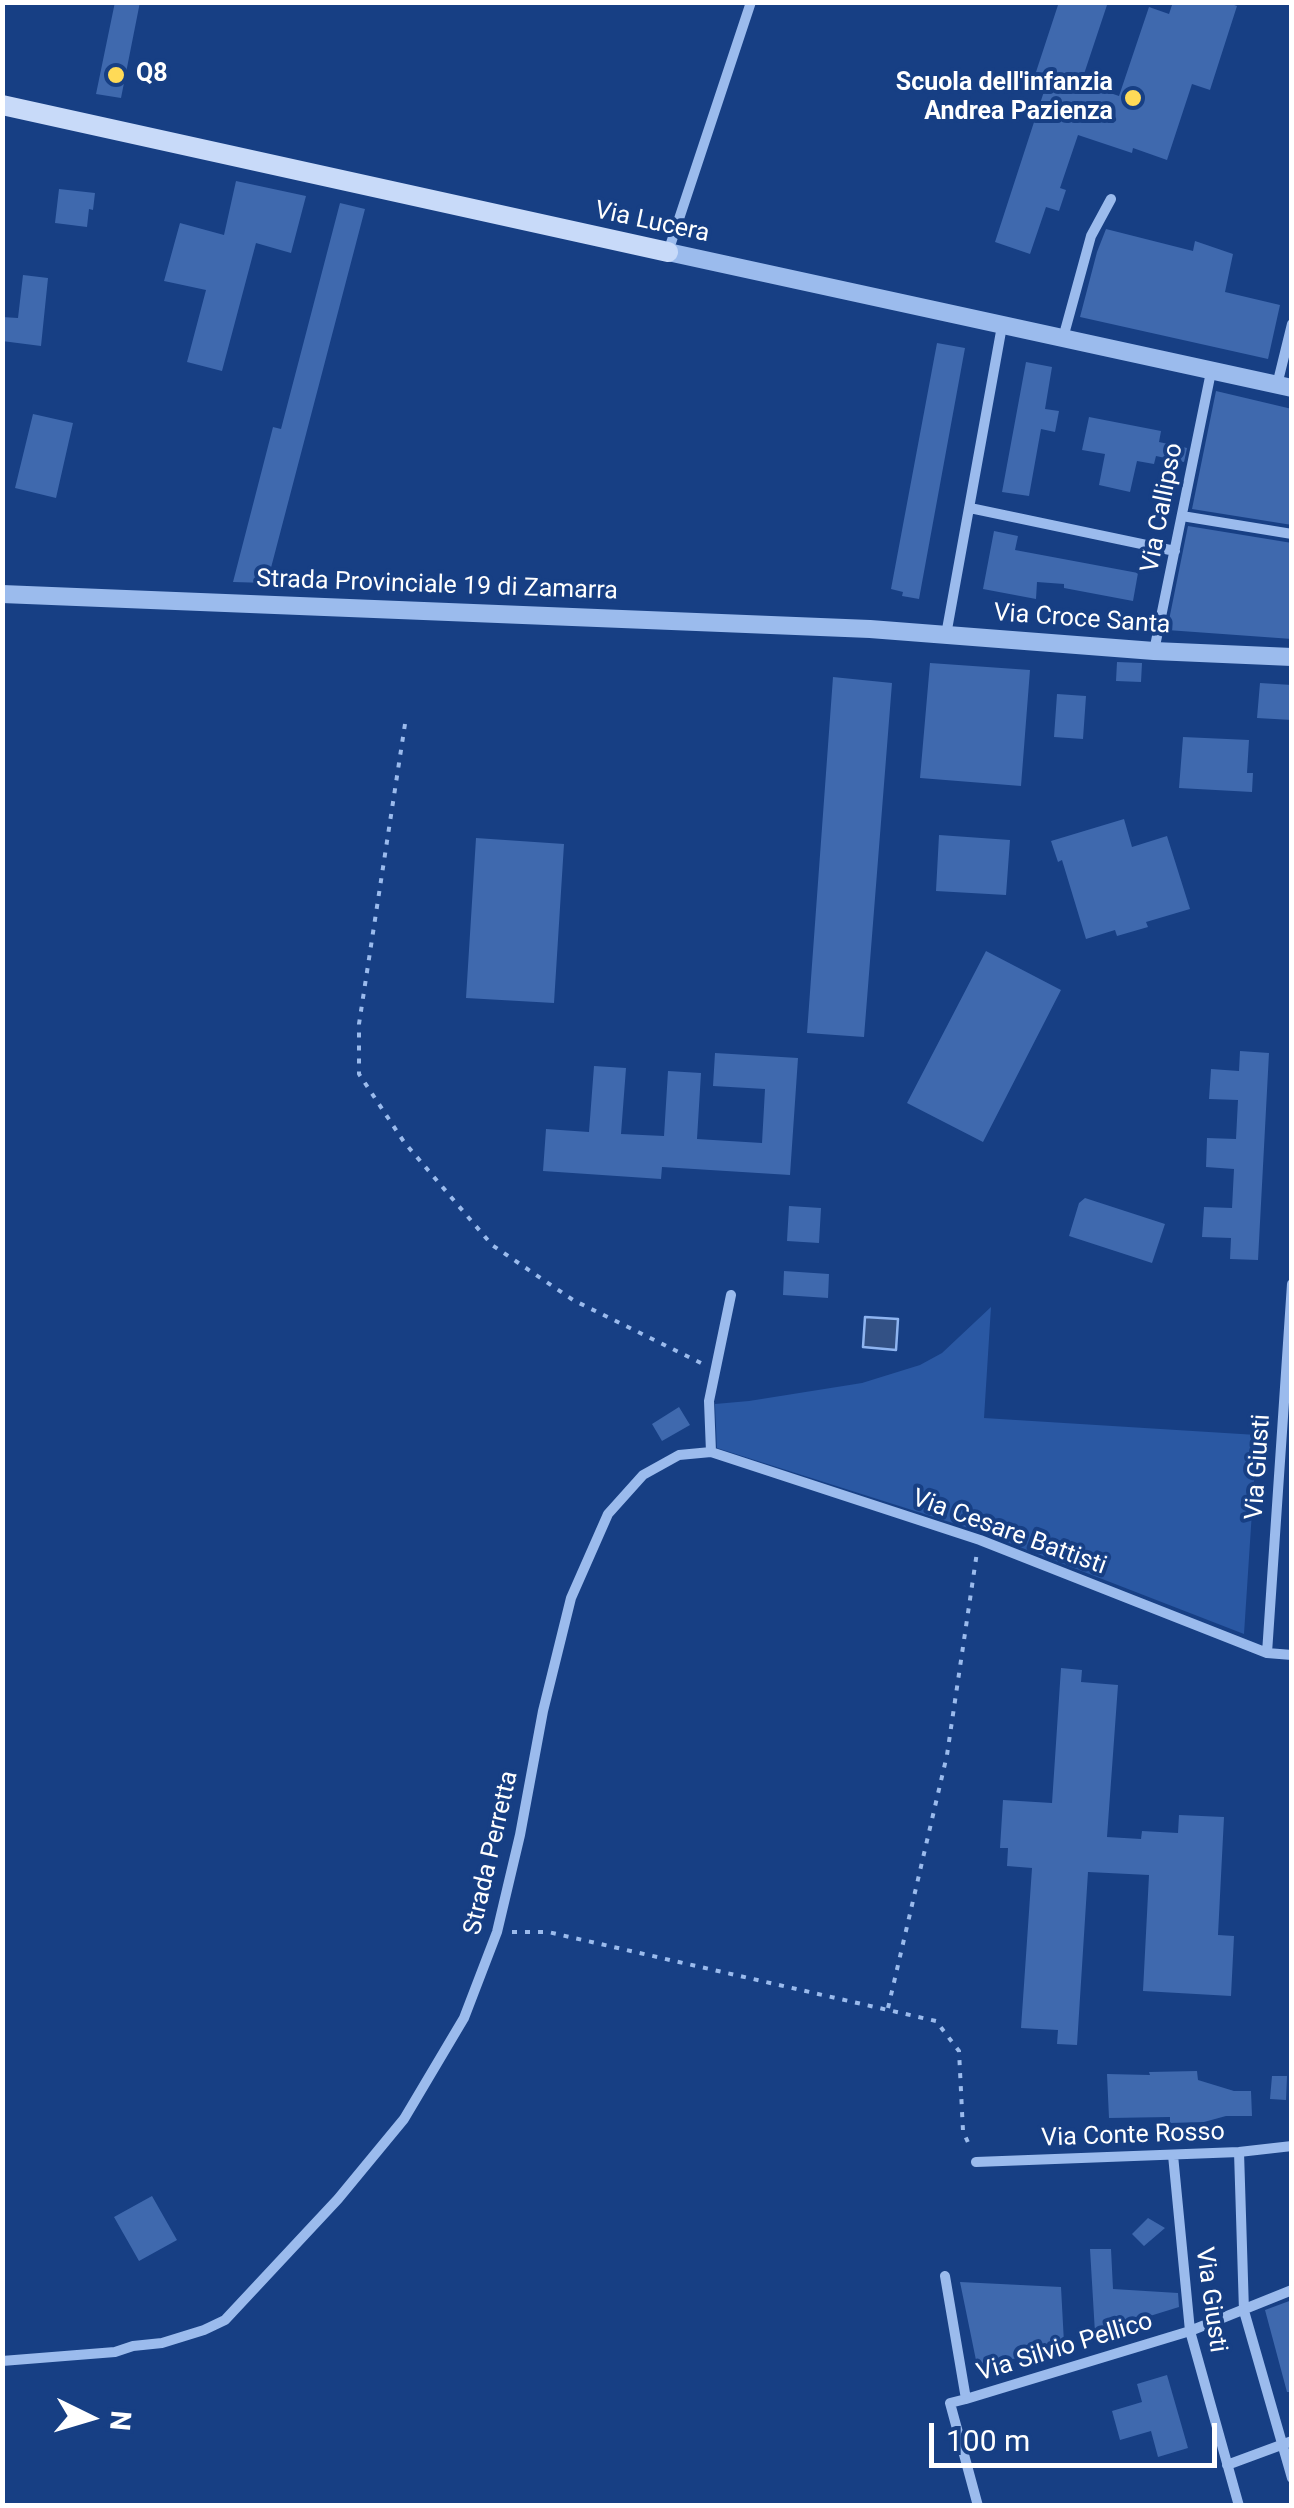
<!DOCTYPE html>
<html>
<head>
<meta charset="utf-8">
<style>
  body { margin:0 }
  #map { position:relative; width:1294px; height:2508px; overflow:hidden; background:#173f84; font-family:Roboto,sans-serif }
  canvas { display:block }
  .frame { position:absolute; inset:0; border:5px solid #fff; pointer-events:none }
  .north { position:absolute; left:40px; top:2368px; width:100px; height:100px; -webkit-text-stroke:8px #173f84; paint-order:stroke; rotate:95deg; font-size:28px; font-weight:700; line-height:40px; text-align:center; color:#fff }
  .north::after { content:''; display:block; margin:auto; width:35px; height:45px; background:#fff; clip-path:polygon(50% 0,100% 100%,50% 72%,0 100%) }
  .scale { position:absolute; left:929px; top:2423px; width:288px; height:45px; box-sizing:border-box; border:5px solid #fff; border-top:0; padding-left:12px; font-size:30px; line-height:35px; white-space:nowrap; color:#fff; -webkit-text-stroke:8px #173f84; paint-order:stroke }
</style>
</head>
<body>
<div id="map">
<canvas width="1294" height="2508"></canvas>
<div class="frame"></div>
<div class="north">N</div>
<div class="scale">100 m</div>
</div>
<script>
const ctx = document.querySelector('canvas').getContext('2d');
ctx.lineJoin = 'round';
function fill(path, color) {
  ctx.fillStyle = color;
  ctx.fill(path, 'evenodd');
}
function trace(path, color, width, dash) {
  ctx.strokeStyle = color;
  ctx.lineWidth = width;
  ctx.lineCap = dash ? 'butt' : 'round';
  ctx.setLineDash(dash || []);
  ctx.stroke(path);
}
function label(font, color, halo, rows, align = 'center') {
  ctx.font = font + ' Roboto,sans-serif';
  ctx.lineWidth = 8;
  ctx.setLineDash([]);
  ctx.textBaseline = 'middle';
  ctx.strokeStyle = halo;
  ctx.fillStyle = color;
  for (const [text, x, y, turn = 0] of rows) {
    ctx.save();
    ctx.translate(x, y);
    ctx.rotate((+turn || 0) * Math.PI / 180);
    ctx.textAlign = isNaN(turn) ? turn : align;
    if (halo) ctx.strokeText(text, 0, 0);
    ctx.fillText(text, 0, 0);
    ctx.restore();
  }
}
fill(new Path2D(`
  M991,1307L984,1418L1257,1435L1244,1634L981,1532L717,1448L715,1404L749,1401L862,1383L920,1365L942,1353Z`), '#2a58a3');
const water = new Path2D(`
  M865,1317L898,1319L896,1350L863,1347Z`);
fill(water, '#335185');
trace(water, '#8eb4f0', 2.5);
fill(new Path2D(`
  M115,2H140L121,98L96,94Z
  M1059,2H1108L1081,83L1119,96L1149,7L1169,14L1173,2H1226L1237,6L1210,90L1192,84L1167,160L1133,148L1132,153L1078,135L1060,188L1066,190L1059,211L1046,207L1030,254L995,242L1049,76L1036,72Z
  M236,181L306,196L291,253L256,243L222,371L187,362L206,290L164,281L180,223L224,235Z
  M59,189L95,193L93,210L89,209L87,227L55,223Z
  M340,203L365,209L267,583L233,582L273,427L281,429Z
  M1106,229L1193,251L1195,241L1233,254L1225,292L1280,305L1268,359L1080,317L1097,252Z
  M23,275L48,278L41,346L2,341V317L18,318Z
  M937,343L965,348L919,599L902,596L903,592L891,589Z
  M1026,362L1052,367L1045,409L1059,411L1055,432L1041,429L1029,496L1002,492Z
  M1216,391L1292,409V525L1192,509Z
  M33,414L73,423L56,498L15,488Z
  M1089,417L1161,431L1159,442L1187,448L1184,462L1156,456L1154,464L1137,461L1130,492L1099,485L1105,454L1082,450Z
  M1188,526L1292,543V639L1167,630Z
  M994,531L1018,536L1015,550L1138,573L1133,601L1064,588V584L1037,582L1036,599L983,589Z
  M1117,662L1142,663L1141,682L1116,681Z
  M930,663L1030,670L1021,786L920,778Z
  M833,677L892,683L864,1037L807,1033Z
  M1260,683L1292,685V720L1257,718Z
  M1057,694L1086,696L1083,739L1054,737Z
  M1183,737L1249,740L1247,773H1253L1252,792L1179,788Z
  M1124,819L1132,847L1167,836L1190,909L1146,922L1148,927L1117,936L1115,930L1086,939L1062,860L1058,862L1051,841Z
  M939,835L1010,840L1006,895L936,891Z
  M476,838L564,844L554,1003L466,998Z
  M986,951L1061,990L983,1142L907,1103Z
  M1240,1051L1269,1053L1258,1260L1230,1259L1231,1238L1202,1237L1204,1207L1232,1208L1234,1169L1206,1167L1207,1138L1236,1139L1238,1100L1209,1099L1211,1069L1239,1071Z
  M715,1053L798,1058L790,1175L662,1167L661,1179L543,1171L546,1129L589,1132L594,1066L626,1068L621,1134L664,1136L668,1071L701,1073L697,1139L762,1143L765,1089L713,1086Z
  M1085,1198L1165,1224L1152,1263L1069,1236L1079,1203Z
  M789,1206L821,1208L819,1243L787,1241Z
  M784,1271L829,1274L828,1298L783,1295Z
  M679,1407L690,1425L662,1441L652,1424Z
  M1061,1668L1082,1670L1081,1682L1118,1685L1107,1837L1141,1839L1142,1831L1178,1833L1179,1815L1224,1817L1218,1935L1234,1936L1231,1996L1143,1991L1149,1875L1088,1872L1077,2045L1057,2044L1058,2030L1021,2028L1032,1868L1007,1866L1008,1848H1000L1003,1800L1052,1803Z
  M1197,2071L1198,2080L1234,2091H1251L1252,2116H1226L1204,2122L1170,2123V2117L1109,2118L1107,2074L1150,2075L1149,2072Z
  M1272,2076H1287L1286,2100L1270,2099Z
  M152,2196L177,2240L139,2261L114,2217Z
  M1148,2218L1165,2228L1144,2246L1132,2234Z
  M1090,2249H1111L1113,2289L1178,2293L1179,2307L1095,2333Z
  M960,2282L1061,2287L1064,2343L978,2370Z
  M1292,2300V2392H1287L1265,2310Z
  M1167,2375L1188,2448L1158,2457L1151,2431L1120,2440L1112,2411L1142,2402L1137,2384Z`), '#3f69ae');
trace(new Path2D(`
  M405,724L359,1024V1074L404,1142L492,1245L573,1300L705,1365
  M512,1932H548L936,2021L959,2051L963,2131L970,2147
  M888,2008L947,1755L977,1552`), '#9bbbed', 4, [5, 8]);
trace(new Path2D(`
  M668,252L751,2
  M1063,338L1091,236L1111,199
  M1277,385L1292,324
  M970,508L1175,551
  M1182,516L1292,534
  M946,635L1002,326
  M1154,651L1211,372
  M711,1452L709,1401L731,1295
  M1267,1653L1292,1284
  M1239,2152L1244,2311L1292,2478
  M1173,2155L1190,2331L1239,2506
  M976,2162L1239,2152L1292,2146
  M945,2276L966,2399L1190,2331L1292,2290
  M2,2361L115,2352L133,2346L162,2343L204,2330L225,2320L338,2199L404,2119L464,2018L497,1932L520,1835L543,1711L571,1598L608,1514L643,1475L679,1455L711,1452L980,1540L1267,1653L1292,1655
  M966,2399L950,2403L978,2506
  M1227,2465L1292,2441`), '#9bbbed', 10);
trace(new Path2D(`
  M668,252L1292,388
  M2,594L870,629L1154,651L1292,657`), '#9bbbed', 18);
trace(new Path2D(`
  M2,105L668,252`), '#c8daf9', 20);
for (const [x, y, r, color] of [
  [116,75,10,"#ffda57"],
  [1133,98,10,"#ffda57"]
]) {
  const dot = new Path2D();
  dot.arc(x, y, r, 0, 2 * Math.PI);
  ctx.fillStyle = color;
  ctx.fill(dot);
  trace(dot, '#173f84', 4);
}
label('bold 25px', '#fff', '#173f84', [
  ["Q8",136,75],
  ["Scuola dell'infanzia",1113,84,"right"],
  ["Andrea Pazienza",1113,113,"right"]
], 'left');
label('25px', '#fff', '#173f84', [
  ["Via Lucera",652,223,12],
  ["Via Callipso",1163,508,-79],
  ["Strada Provinciale 19 di Zamarra",437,586,2],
  ["Via Croce Santa",1082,620,4],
  ["Via Giusti",1259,1467,-86],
  ["Via Cesare Battisti",1009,1533,20],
  ["Strada Perretta",492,1853,-77],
  ["Via Conte Rosso",1133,2136,-2],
  ["Via Giusti",1210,2300,82],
  ["Via Silvio Pellico",1065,2348,-17]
]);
</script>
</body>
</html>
